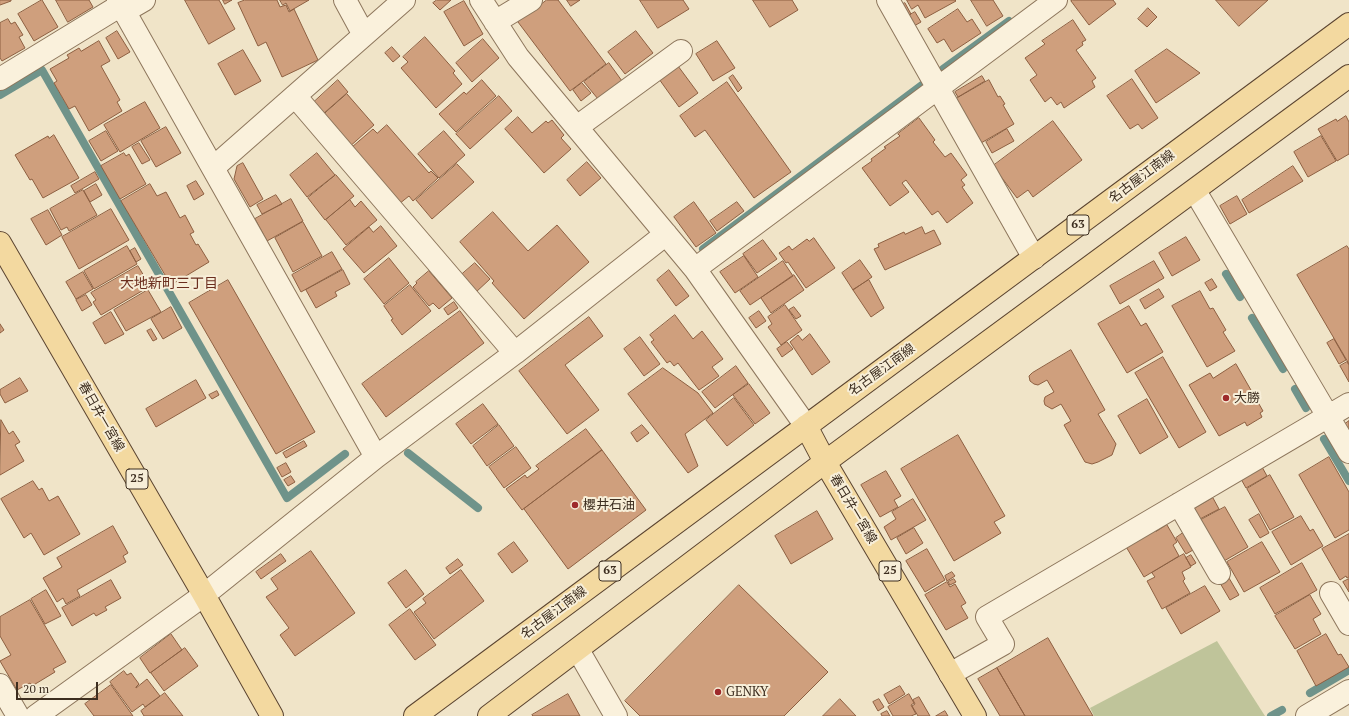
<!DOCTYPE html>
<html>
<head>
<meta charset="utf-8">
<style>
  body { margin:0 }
  #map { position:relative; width:1349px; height:716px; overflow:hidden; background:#f0e4c8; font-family:"PT Serif",serif }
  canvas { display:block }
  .scale { position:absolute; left:16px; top:682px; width:82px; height:18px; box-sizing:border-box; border:2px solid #3d2e20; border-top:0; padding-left:5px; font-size:12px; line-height:14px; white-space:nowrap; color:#3d2e20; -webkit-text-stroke:3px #f7eed8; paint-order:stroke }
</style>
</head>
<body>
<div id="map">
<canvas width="1349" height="716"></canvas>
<div class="scale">20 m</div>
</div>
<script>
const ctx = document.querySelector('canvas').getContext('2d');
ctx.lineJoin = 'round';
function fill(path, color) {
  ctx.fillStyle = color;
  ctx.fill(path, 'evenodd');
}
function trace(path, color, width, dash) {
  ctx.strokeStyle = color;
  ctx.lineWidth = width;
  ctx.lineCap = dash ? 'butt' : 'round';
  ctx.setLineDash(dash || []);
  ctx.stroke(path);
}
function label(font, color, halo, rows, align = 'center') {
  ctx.font = font + ' "PT Serif","Noto Sans JP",serif';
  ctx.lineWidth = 4;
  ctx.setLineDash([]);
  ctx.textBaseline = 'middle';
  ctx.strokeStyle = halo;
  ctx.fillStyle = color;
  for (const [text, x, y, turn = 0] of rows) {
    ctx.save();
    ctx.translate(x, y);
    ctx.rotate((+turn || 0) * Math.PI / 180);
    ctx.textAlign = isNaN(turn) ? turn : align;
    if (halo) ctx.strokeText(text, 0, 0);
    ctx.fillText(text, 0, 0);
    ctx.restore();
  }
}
fill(new Path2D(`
  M1217,641L1265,716H1094L1090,708Z`), '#bfc49a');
trace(new Path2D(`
  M943,69L1009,21
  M0,95L42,70L287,498L345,454
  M703,249L922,85
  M1226,274L1240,297
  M1252,318L1283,369
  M1295,389L1306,408
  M1324,439L1349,481
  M408,453L478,508
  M1310,693L1349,670
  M1271,716L1282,710`), '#6f938a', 8);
const building = new Path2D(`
  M0,0H11V1L0,5Z
  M42,0L58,27L34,41L18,14Z
  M56,0H89L93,7L68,22Z
  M185,0H219L235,29L209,44Z
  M223,0H232L225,4Z
  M245,0H277L280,7L286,5L289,12L294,9L318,60L282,77L266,42L258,46L238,3Z
  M280,0H309L290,11L286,3L283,5Z
  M437,0H451L440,10L433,3Z
  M547,0H558L606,64L570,91L518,22Z
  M567,0H580L571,6Z
  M640,0H683L689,9L658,28Z
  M753,0H792L798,10L770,27Z
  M907,0H955L956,1L925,18L918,5L912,9Z
  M971,0H993L1003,16L987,26Z
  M1073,0H1113L1116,4L1089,25L1071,1Z
  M1216,0H1268L1239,26Z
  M464,1L483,34L464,46L444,12Z
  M905,3L911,14L908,16L901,5Z
  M1148,8L1157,17L1147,27L1138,19Z
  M958,9L967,22L972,19L981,33L952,52L944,39L937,43L928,29Z
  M915,12L921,22L914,26L908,16Z
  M8,19L11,24L15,22L23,35L19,37L25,48L2,61L0,58V23Z
  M1073,20L1086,40L1082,42L1083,45L1076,50L1096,78L1092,81L1095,87L1064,108L1061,102L1057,105L1051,97L1045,102L1030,80L1037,75L1025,58L1045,44L1042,41Z
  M117,31L130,52L118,59L106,38Z
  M636,31L653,53L625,74L608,52Z
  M425,37L455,71L453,73L462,84L436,108L401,68L408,62L403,57Z
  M483,39L499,58L472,82L456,63Z
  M99,41L110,61L101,66L120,100L117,102L122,111L89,131L75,106L69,109L54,83L57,81L50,69L69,58L67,55L79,48L81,51Z
  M717,41L735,68L713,81L696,54Z
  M392,47L400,56L393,62L385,53Z
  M1167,49L1200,73L1156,103L1135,71Z
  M243,50L261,81L235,95L218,64Z
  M609,63L622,81L598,99L584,82Z
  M678,66L698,93L679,107L659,79Z
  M733,75L742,88L738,92L729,78Z
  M982,76L985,81L958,97L955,92Z
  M1132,79L1158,118L1142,129L1138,124L1130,129L1107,96Z
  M338,80L348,92L323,114L313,103Z
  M482,80L496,96L456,132L439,114L464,92L466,94Z
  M989,80L998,97L1000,96L1005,104L1003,105L1014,124L981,143L956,99Z
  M727,82L791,172L754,198L705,130L695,137L680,116Z
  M582,83L591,93L581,101L573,90Z
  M347,94L374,125L348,148L321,117Z
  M499,96L512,111L470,149L456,134Z
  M145,102L160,128L120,152L104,125Z
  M1346,116L1349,122V154L1337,161L1318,129L1336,119L1337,121Z
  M518,117L532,133L546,121L548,123L552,120L564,135L561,138L571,149L544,173L505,129Z
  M919,118L935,140L933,142L945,157L951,153L967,175L961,180L965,185L962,187L973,203L947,223L938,211L932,215L906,180L902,183L909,192L890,206L862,168L872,161L871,159L886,148L884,147L900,136L898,134Z
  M1053,121L1082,160L1033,197L1028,190L1017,198L993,166Z
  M387,125L429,173L431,171L438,178L413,201L409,196L399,204L352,147L373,129L377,133Z
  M166,127L181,153L156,167L141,141Z
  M1007,129L1014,141L992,153L986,142Z
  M106,131L118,151L101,161L89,141Z
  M444,131L465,155L439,178L418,154Z
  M54,135L79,178L43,198L32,179L30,180L15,155L48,136L49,138Z
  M1321,136L1336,161L1308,177L1294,152Z
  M139,143L150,160L142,164L132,147Z
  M124,153L126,156L129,154L146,184L120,199L101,166Z
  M317,153L335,175L307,197L290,175Z
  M587,162L601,178L580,196L567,180Z
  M243,163L263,199L250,207L234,179L237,166Z
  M457,164L474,182L432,219L416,200Z
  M1293,166L1303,181L1249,213L1242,200Z
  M95,172L99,179L75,193L71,186Z
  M336,175L354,196L325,220L308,198Z
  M196,181L204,194L194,200L187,186Z
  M96,184L102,195L90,202L84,191Z
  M150,184L157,196L166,192L180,218L185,215L194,232L190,234L196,245L198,244L209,262L171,285L121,201Z
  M83,190L97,215L69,231L67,227L61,230L50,209Z
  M276,195L282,204L262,214L257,205Z
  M1237,196L1247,214L1230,224L1220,206Z
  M291,199L303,221L267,241L255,219Z
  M350,200L355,207L361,201L377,220L346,245L326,220Z
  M694,202L716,233L696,247L674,217Z
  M737,202L744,211L717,231L710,221Z
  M111,209L129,240L79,269L62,237Z
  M48,210L62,235L46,245L31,219Z
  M493,212L528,251L557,225L589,262L524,319L492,283L494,281L460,242Z
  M303,222L322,256L293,272L275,238Z
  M381,226L397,246L364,273L343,249L369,227L373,232Z
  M922,227L925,234L934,230L941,244L885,270L874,249L879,247L878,244L904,232L905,234Z
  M1186,237L1200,260L1172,276L1159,253Z
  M814,238L835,268L806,288L788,262L786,263L779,253L789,246L792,250L807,239L809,241Z
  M763,240L777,259L757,273L743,254Z
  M127,246L137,264L94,289L84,271Z
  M1347,246L1349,249V364L1297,275Z
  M135,248L141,259L136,262L130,251Z
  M332,252L342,269L301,292L292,275Z
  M744,256L758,277L735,293L720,272Z
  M389,258L409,283L384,304L364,279Z
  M860,260L872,277L853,290L842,273Z
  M783,261L793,276L750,305L740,291Z
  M1154,261L1164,278L1120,304L1110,286Z
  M475,263L490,279L475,293L460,276Z
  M138,266L144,276L141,278L147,288L101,315L93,302L96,300L91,293Z
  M343,270L350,284L335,292L337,296L316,308L306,290Z
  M669,270L689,296L676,306L657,280Z
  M429,271L452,298L439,309L433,303L429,306L413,287L417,283L416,282Z
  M83,272L93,289L76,299L66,282Z
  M794,275L804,290L771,313L761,298Z
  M1212,279L1217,287L1210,291L1205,283Z
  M228,280L315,432L276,454L189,303Z
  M869,280L884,308L871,317L853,290Z
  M410,285L431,311L402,335L391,320L393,319L384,306Z
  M1159,289L1164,297L1145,309L1140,300Z
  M148,290L161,312L126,331L114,310Z
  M1200,291L1210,309L1213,308L1226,330L1223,332L1235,351L1207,367L1172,306Z
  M86,295L92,305L82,311L76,300Z
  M454,302L458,308L448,315L444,309Z
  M785,305L802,330L781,345L768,327L772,324L768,317Z
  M1129,306L1141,326L1146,323L1163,352L1127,373L1098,324Z
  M171,307L182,328L163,339L151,319Z
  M794,307L801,316L796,319L789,310Z
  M460,311L484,343L386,417L362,384Z
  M759,311L766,321L756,328L749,318Z
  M111,312L124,334L105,344L93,323Z
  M675,315L693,339L702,331L723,359L712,367L719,376L699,390L678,363L674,366L670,361L667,363L651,342L654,340L650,335Z
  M589,317L603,336L565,365L599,410L567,434L519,371Z
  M0,324L4,330L0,333Z
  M151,329L157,339L153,341L147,331Z
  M810,334L830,362L812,375L790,342L798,335L802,340Z
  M640,337L660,364L644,376L624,349Z
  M1334,339L1346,360L1339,364L1327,343Z
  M787,342L793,349L782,357L777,349Z
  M1071,350L1105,410L1098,414L1116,444L1112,455L1098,462L1092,464L1085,462L1064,425L1071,421L1061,404L1052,409L1045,405L1044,401L1045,397L1054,392L1047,380L1038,385L1034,384L1030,381L1029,376L1032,373Z
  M1163,357L1206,432L1179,448L1135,373Z
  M1347,362L1349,365V382L1340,366Z
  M1236,364L1263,411L1260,413L1262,417L1247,426L1245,422L1219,436L1189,385L1210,373L1213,378Z
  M736,366L748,383L715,408L702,392Z
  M663,368L698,393L713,413L685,434L698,466L688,473L628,394Z
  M20,378L28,391L5,403L0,394V390Z
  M196,380L206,398L156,427L146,409Z
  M749,384L770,413L755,424L733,395Z
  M217,391L219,395L212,399L209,395Z
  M734,398L754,425L727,446L706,420Z
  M1147,399L1168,437L1140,454L1118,416Z
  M483,404L498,424L471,444L456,424Z
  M1,420L9,434L13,431L20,442L15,445L24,461L0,475Z
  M1349,421V431L1345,424Z
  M499,425L514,446L487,466L473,446Z
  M642,425L649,433L637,442L631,433Z
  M586,429L602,450L522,510L506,489L525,475L527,478L539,469L536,466Z
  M958,435L1005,516L994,522L1001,533L954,561L901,469Z
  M304,441L307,446L286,458L283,453Z
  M516,447L531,468L504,488L489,467Z
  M602,450L646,510L568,569L524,509Z
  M1329,457L1349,492V530L1335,538L1299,475Z
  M286,463L291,472L282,477L277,468Z
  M1262,467L1267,476L1246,488L1241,479Z
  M886,471L901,496L894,500L898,507L880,517L861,485Z
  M1270,475L1294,517L1270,530L1247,489Z
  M291,476L295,482L288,486L284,480Z
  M33,481L39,490L42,488L49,501L58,496L80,534L44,555L31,533L24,538L1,499Z
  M1213,498L1219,509L1200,519L1194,509Z
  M913,499L926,520L891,540L884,527L896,519L892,512Z
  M1225,507L1248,547L1224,561L1201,520Z
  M817,511L833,539L791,564L775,536Z
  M1259,514L1269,533L1260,538L1249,520Z
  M1301,516L1310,531L1313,529L1323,546L1291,565L1272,532Z
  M1167,525L1177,542L1173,545L1179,556L1144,577L1125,545L1154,528L1156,531Z
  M113,526L128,553L123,556L126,562L77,590L80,596L66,604L63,598L57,602L43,578L62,567L57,558Z
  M914,528L923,543L906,554L897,538Z
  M1183,533L1193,550L1186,554L1176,538Z
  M1349,534V577L1347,578L1346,576L1340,580L1322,549Z
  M514,542L528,561L512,573L498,554Z
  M1262,542L1280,572L1244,592L1227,562Z
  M927,549L945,580L925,592L906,561Z
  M311,551L355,613L295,656L280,635L289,628L266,597L278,589L271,579Z
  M281,554L286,561L261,579L256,572Z
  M1184,554L1191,567L1182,572L1185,579L1183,581L1190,593L1162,609L1147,581L1155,577L1152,573Z
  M1191,555L1196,563L1191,566L1186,558Z
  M458,559L463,565L450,574L446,568Z
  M1302,563L1317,590L1275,614L1260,588Z
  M406,570L424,594L406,608L388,583Z
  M461,570L484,601L434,639L414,612L426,603L423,599Z
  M952,572L955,576L947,581L945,576Z
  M1229,578L1239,595L1230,600L1220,583Z
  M954,579L956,582L950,585L948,582Z
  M1349,579V592L1343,582Z
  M111,580L121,598L105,607L107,610L96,616L94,613L72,626L62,608Z
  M947,582L950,587L955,584L966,603L961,606L968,618L946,630L925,595Z
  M739,585L828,672L784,716H640L625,701Z
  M1205,586L1220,611L1181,634L1166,608Z
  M46,590L61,616L45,624L31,599Z
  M1310,595L1321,614L1313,619L1321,634L1295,649L1275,616Z
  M30,600L66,662L53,669L55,672L32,686L30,683L17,690L0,661L11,655L0,636V617Z
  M410,609L436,645L415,660L389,625Z
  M171,634L182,650L150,673L140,658Z
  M1326,634L1338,655L1341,654L1349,667L1316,686L1297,651Z
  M1048,638L1093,716H1025L997,668Z
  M185,648L198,666L164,691L151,673Z
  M997,668L1025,716H1000L978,679Z
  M124,671L127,675L131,673L139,684L136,687V688L147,679L160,696L145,707L143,704L132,712L110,682Z
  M111,685L133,716H94L85,704Z
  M900,686L905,694L889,704L884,695Z
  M165,693L183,716H144L141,711Z
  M568,694L580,716H533L532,715Z
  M909,694L914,703L911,705L916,714L911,716H893L888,707Z
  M919,697L930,716H918L912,706L915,704L913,700Z
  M840,699L856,716H823Z
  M879,699L884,707L878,711L873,702Z
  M887,711L890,716H882L881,714Z
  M945,711L948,716H936Z`);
fill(building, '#cf9f7d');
trace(building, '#8d5f41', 1);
const minor = new Path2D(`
  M118,0L376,457
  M345,0L364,35
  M481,0L518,57L695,269L806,426
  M888,0L1034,258
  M125,11L144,0
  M495,22L531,0
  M0,79L121,5
  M295,96L515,353
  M577,127L681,51
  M213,168L404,0
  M1195,191L1349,452
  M695,269L1056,0
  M1179,504L1219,573
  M1331,593L1349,624
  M578,650L616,716
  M950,674L1003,644L987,617L1349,404
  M0,685L18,716
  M36,716L204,595L376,457L515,353L666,234
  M1307,716L1349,691`);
const major = new Path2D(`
  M0,243L204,595L272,716
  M806,426L825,462L975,716
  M415,716L1349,24
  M489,716L825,462L1349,76`);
trace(minor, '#8d765c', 24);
trace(major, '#5b4430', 24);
trace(minor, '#faf1dc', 22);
trace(major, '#f3d9a0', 22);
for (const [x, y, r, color] of [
  [1226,398,4,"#9e2a2b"],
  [575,505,4,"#9e2a2b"],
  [718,692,4,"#9e2a2b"]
]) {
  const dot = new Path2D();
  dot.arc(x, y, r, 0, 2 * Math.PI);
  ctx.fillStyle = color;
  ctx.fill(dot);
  trace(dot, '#f7eed8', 1.5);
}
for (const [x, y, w] of [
  [1078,225,22],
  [137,479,22],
  [610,571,22],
  [890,571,22]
]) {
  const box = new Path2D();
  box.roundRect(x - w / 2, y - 10, w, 20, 3);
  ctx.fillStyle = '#f7eed8';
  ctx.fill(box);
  trace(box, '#3d2e20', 1);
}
label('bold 12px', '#3d2e20', null, [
  ["63",1078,225],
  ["25",137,479],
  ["63",610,571],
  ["25",890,571]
]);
label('13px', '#3d2e20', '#f7eed8', [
  ["名古屋江南線",1142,177,-37],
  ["名古屋江南線",882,370,-36],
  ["春日井一宮線",101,417,60],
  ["春日井一宮線",853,509,59],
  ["名古屋江南線",554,613,-37]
]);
label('13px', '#3d2e20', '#f7eed8', [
  ["大勝",1234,398],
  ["櫻井石油",583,505],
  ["GENKY",726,692]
], 'left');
label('14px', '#6b2e1e', '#f7eed8', [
  ["大地新町三丁目",169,284]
]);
</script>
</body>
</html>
